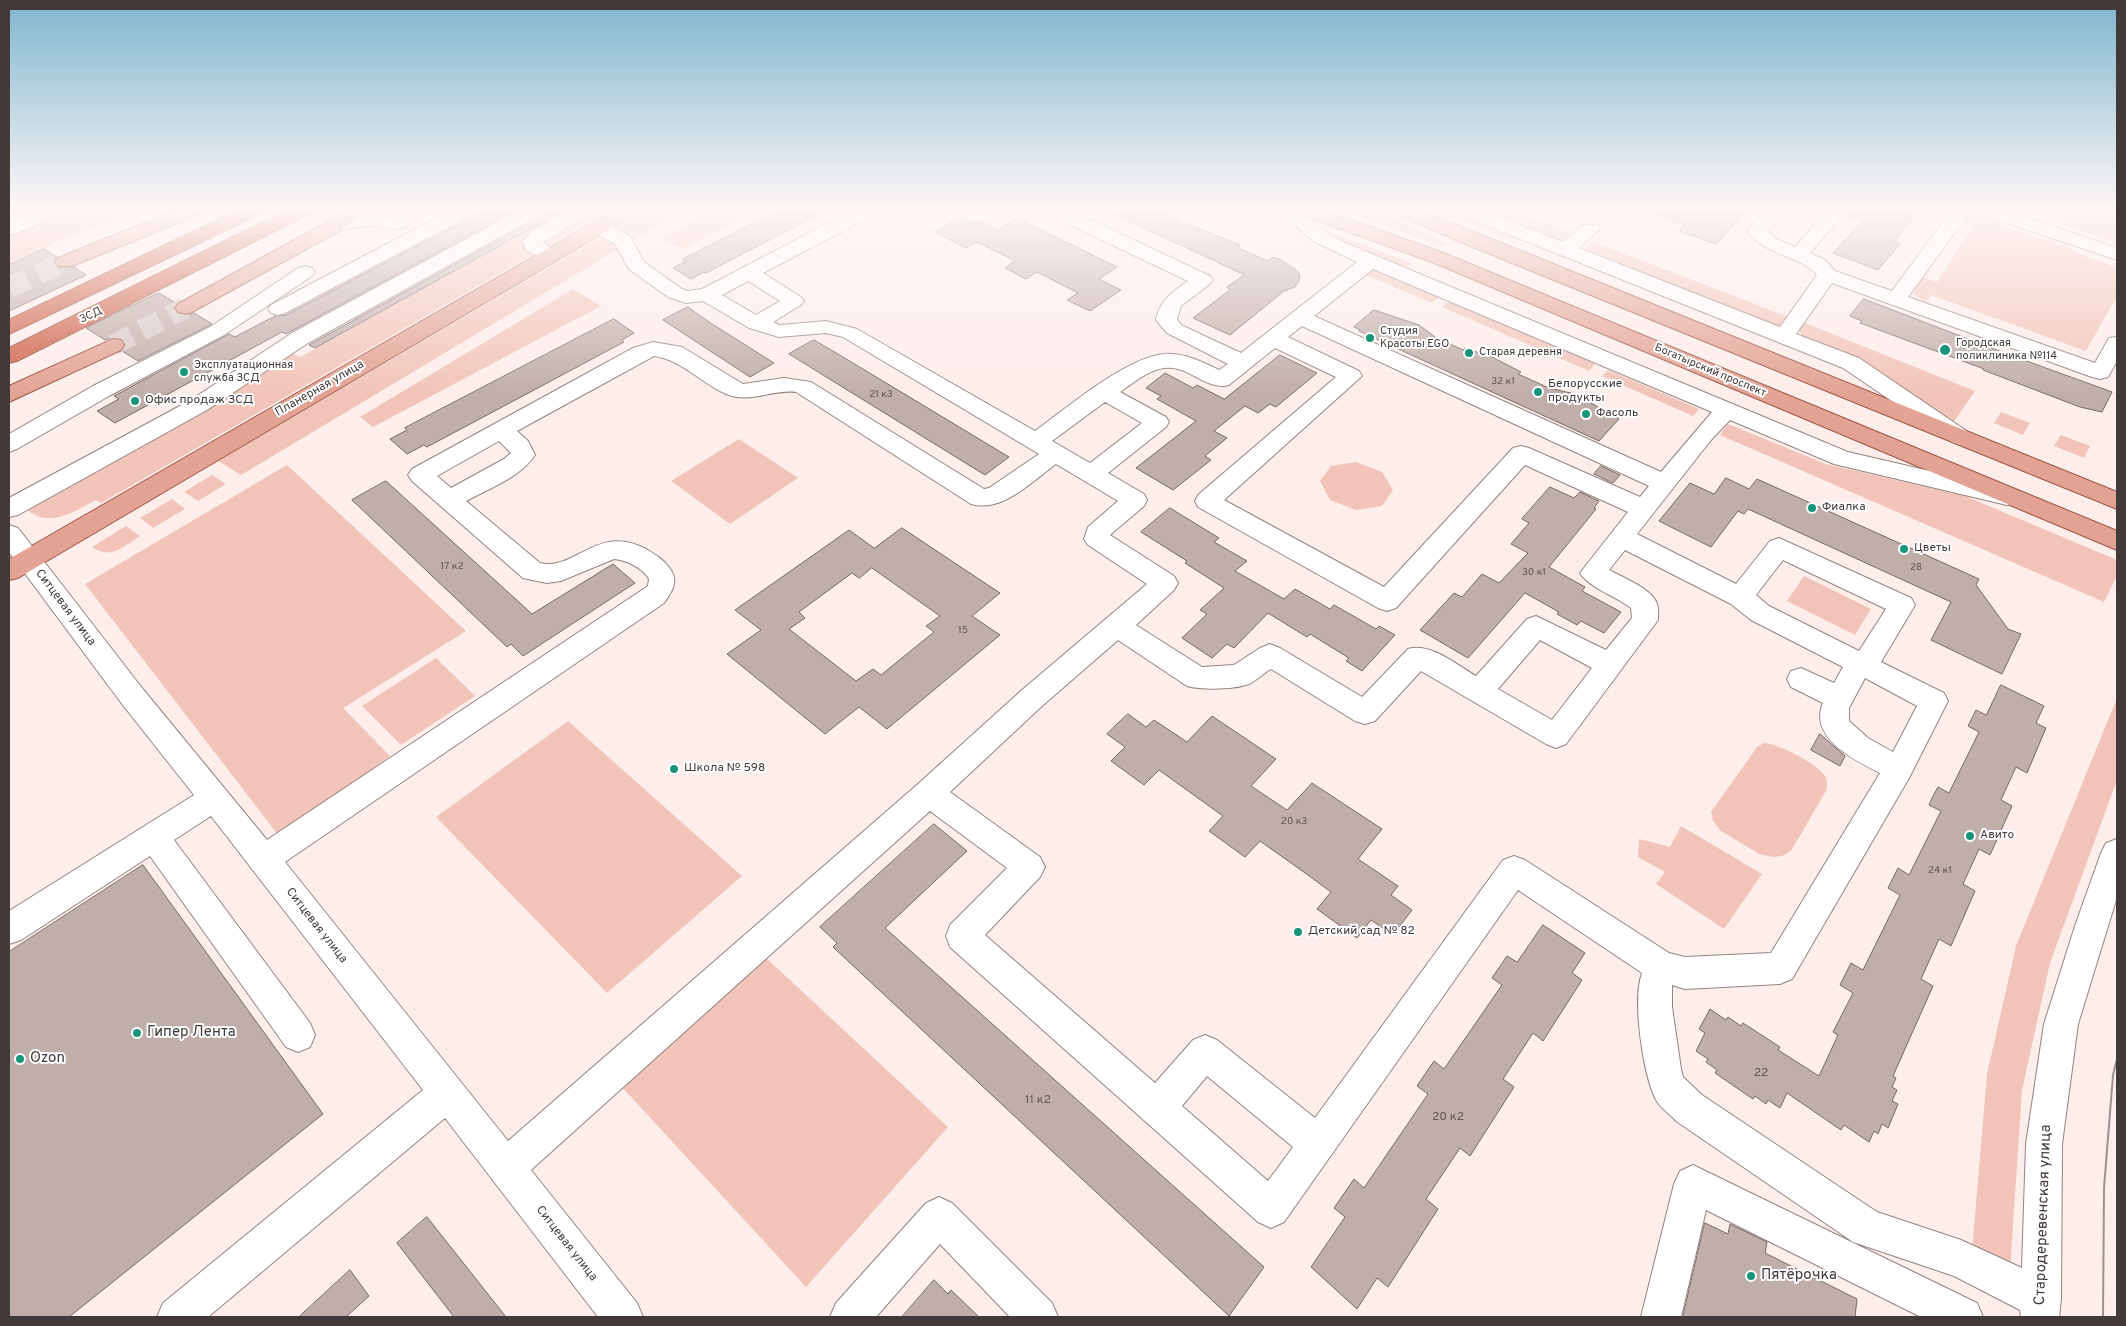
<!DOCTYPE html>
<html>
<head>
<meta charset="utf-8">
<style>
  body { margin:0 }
  #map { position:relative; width:2126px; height:1326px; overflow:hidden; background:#fdeeeb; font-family:Overpass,sans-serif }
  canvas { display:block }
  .frame { position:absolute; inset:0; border:10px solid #413a38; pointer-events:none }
</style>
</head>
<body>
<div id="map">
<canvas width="2126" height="1326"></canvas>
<div class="frame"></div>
</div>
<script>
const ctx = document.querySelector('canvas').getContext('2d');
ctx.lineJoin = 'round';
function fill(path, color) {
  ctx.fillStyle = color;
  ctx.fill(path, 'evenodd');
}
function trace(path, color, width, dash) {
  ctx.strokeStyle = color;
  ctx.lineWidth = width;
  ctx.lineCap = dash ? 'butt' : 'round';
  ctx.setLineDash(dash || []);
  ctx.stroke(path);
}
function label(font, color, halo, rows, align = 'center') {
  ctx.font = font + ' Overpass,sans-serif';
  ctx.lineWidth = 4;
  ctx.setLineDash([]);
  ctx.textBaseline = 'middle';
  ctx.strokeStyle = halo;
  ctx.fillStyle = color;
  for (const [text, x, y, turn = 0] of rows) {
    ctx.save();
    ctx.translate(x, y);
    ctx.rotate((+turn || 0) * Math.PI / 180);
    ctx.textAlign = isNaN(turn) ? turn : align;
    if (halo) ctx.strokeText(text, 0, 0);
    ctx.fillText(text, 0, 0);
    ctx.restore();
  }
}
fill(new Path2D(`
  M73,208H144L105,221L9,263V236Z
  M569,208H580L533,234L532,255L101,503L96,500C74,512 46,530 25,507L289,352L300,357Z
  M594,208H612L546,247L539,241Z
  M649,208H686L633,240L616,228Z
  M713,208H762L684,249L662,239Z
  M1334,208H1373L1446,243L1442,246Z
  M1435,208H1448L1512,233L1513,237L1509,240Z
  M1469,208H1507L1576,235L1562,243Z
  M2071,208H2079L2117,220V243L2060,224Z
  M1975,213L2001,217L1996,224L2071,248L2077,253L2117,268V296L2086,351L1931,295L1926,302L1913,294L1922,277L1937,282L1973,227L1961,222L1967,214Z
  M1320,228L1413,264L1402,269L1329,237Z
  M601,237L611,239L620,248L241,475L218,461Z
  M1592,241L1791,318L1779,328L1586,253L1585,249Z
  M1370,267L1439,297L1432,303L1363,274Z
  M573,289L601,306L373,427L360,417Z
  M1449,301L1595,364L1589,371L1442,307Z
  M1805,323L1975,391L1953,423L1804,339L1799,330Z
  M1608,370L1699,409L1693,416L1602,376Z
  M2001,412L2030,423L2023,435L1994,423Z
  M1728,424L1826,464L1965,496L2117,560V576L2104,602L1720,435Z
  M2061,435L2090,446L2084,458L2054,446Z
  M739,439L798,478L730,524L671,481Z
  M1356,462L1382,472L1393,490L1382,506L1356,510L1330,500L1320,481L1331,466Z
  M287,465L466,631L343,708L390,756L279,836L85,584Z
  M212,475L226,484L198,501L184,492Z
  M172,499L185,509L153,528L140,518Z
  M126,526L140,536C123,547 111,560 92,547Z
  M1804,576L1871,609L1855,635L1787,601Z
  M436,658L475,696L401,745L362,706Z
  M2117,698V780L2050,963L2022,1090L2010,1270L1972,1251L1987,1074L2016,946Z
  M568,721L742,876L607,993L436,817Z
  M1764,743C1777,743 1818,764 1825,776C1828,781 1827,786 1826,791L1791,851L1782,856L1773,857L1759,854L1721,831L1713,821L1711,812L1757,747Z
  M1681,826L1762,874L1724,929L1656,884L1665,872L1638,857L1639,839L1670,847Z
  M763,955L948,1127L806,1287L621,1086Z`), '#f2c4b9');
const building = new Path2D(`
  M481,208H520L286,334L282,332L115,423L97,411L119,399L114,396L229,334L235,337L275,316L286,315L478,214Z
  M549,208H568L315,348L309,345L546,214Z
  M784,208H831L706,273L704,272L691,279L673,268L686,261L683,259Z
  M1101,208H1158L1179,218L1178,220L1240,245L1239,248L1267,261L1273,257L1281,260L1296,270L1300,275L1299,281L1295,287L1284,291L1230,335L1193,318L1230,290L1227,287L1244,275Z
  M1646,208H1750L1716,244L1679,231L1685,225L1645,211Z
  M1834,208H1921L1894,241L1900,244L1878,270L1833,253L1863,221L1834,211Z
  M961,217L972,223L978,220L998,230L1017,218L1117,267L1099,279L1121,290L1090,311L1067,300L1078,293L1037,272L1026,279L1005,268L1015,261L977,242L966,248L935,232Z
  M44,249L57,257L53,262L56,267H74L86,275L9,311V265Z
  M159,293L176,303L173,308L177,314L186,316L194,313L212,324L138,361L122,351L126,344L121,338L113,337L105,340L86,328Z
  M1864,299L2002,352L2112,392L2102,412L2080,407L1983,370L1984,369L1860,323L1862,321L1850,316Z
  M688,307L709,322L774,363L750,377L663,320Z
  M1374,310L1419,325L1435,337L1463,350L1465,348L1494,358L1521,372L1518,374L1549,388L1575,394L1619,419L1599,441L1359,331L1360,330L1354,327Z
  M614,319L634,333L622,340L624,342L427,447L424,445L407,454L390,439L407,430L405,428Z
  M814,340L838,354L1009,457L985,475L789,354Z
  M1280,355L1317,373L1276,407L1270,404L1258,413L1245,406L1214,431L1227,438L1205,456L1211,460L1173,490L1136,468L1196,421L1157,399L1161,396L1146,388L1165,373L1193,388L1197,385L1224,399Z
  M1601,466L1620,475L1613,483L1594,474Z
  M1726,478L1749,489L1757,479L1979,579L1976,585L2008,629L2021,634L2002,674L1931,640L1951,602L1748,509L1744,514L1738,511L1711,547L1659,521L1690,483L1714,494Z
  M386,481L532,614L613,564L635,583L523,656L511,644L507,647L352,500Z
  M1550,487L1574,498L1580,492L1599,501L1594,508L1596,509L1549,567L1585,587L1582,591L1621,612L1604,633L1581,621L1577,625L1557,614L1559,612L1525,593L1468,658L1420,630L1454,593L1462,597L1482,574L1499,583L1528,553L1511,544L1529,523L1522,519Z
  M1170,508L1219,538L1214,542L1247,561L1235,571L1284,599L1295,589L1330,609L1334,605L1376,629L1379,626L1395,635L1362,671L1346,661L1349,658L1310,634L1307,637L1268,613L1234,648L1227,644L1212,658L1182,638L1207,614L1200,610L1224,588L1185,563L1187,561L1141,532Z
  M902,528L1000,593L972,616L1000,635L887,729L859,707L825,734L727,654L761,630L735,610L849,530L874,548ZM872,568L940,616L926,626L934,632L881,675L873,669L856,681L789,629L805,618L799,612L852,573L859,578Z
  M2001,685L2044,706L2036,723L2046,728L2027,773L2016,767L2001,800L2012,806L1990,855L1979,849L1963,884L1975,891L1951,946L1939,939L1921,979L1933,986L1893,1076L1896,1078L1892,1087L1897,1090L1892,1101L1898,1104L1888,1128L1882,1124L1878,1134L1874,1131L1869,1142L1844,1125L1841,1130L1787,1093L1780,1108L1768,1100L1766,1104L1755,1096L1753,1099L1715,1073L1717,1070L1706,1062L1708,1059L1696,1051L1705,1033L1699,1029L1710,1009L1726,1020L1728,1017L1741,1026L1743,1023L1780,1047L1778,1050L1819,1076L1838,1035L1833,1032L1853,993L1840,985L1851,963L1863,970L1900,895L1888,888L1898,868L1909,875L1941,811L1929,805L1933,796L1938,787L1949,793L1979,732L1968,726L1976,710L1986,715Z
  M1128,714L1146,727L1154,720L1187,742L1212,716L1276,759L1251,786L1287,810L1312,783L1382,829L1358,859L1398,886L1391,895L1412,910L1393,935L1371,920L1357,938L1317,909L1331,892L1308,875L1260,841L1245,857L1209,831L1223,816L1159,770L1144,785L1111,761L1125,747L1107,734Z
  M1820,734L1845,756L1840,766L1811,750Z
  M934,824L967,851L885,928L1264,1267L1229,1316L833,947L837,943L820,927Z
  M143,865L323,1114L69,1317H9V952Z
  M1543,925L1585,953L1572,973L1582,980L1543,1041L1533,1033L1503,1079L1514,1087L1470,1156L1460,1148L1426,1199L1438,1209L1388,1287L1377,1278L1357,1309L1311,1267L1345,1217L1334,1208L1354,1179L1364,1188L1428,1094L1417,1086L1434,1061L1444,1069L1502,985L1492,978L1507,956L1517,962Z
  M427,1217L506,1317H454L397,1243Z
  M1705,1223L1728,1234L1730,1224L1767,1242L1765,1253L1857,1299L1855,1317H1683Z
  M350,1270L369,1296L346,1317H299Z
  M934,1280L948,1294L951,1290L979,1317H902Z`);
fill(building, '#c0aeaa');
trace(building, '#776864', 1);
trace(new Path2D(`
  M9,288L65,262
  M113,345L185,308`), '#d7cac7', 21, [21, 11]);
const minor = new Path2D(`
  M44,208H69L67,212L9,236V223Z
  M455,208H479L477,212L285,313L278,315L271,313L268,309L271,305Z
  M524,208H547L545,212L308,343L207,410L18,515L9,517V498L191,400L292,333Z
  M573,208H596L594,212L543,242L560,256L557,260H543L526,250L523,241L532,231Z
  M857,208H881L879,212L763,273L801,297L804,301L801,305L773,322L780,325L826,321L857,329L1035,431C1067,408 1125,358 1164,354C1183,352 1203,362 1219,370L1228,364L1167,333L1156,320C1159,301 1173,291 1188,281L1043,212L1041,208H1066L1210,276L1213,280L1210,284L1181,306L1177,319L1181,325L1241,353L1357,262L1313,241L1277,208H1298L1327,233L1343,242L1848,452L2016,491L2019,497L2016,503L2007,505L1834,464L1730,420L1711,440L1637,534L1736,584L1770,541L1779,538L1911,598L1915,605L1881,662L1944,693L1948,701L1909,778L1792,979L1780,984L1685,989L1672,985V1007L1681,1069L1683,1077L1702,1095L1877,1212L1961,1240L2022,1268L2026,1144L2044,1024L2075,926L2101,853L2106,843L2117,839V897L2078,1024L2062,1144L2061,1299L2059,1317H2021L2020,1310L1954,1276L1853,1242L1676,1121C1670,1114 1659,1107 1655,1098C1643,1072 1632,1000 1642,973L1518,890L1284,1222L1271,1228L1258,1222L950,947L946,936L950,925L1007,868L930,811L531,1170L637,1303L643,1317H598L445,1118L208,1317H157L163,1303L423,1090L211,816L174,840L310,1023L315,1035L310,1047L298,1052L286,1047L150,856L21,940L9,944V911L194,795L122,704L9,552V525L18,528L142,688L267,840L648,586L649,579C643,568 626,560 614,559L561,581L547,583L523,578L412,481L408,475L412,469L633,348L653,342L682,347L743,384L784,378L811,382L984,489L989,488L1039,454L843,337L826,333L779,337L749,328L703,301L686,303L668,297L629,269L615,244L592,231L589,227L592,223H606L630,236L644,262L682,289L688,291L702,289ZM1373,269L1712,412L1661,472L1314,316ZM748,281L780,301L756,315L722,295ZM1302,326L1649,486L1640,497L1529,448L1521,446L1513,448L1384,587L1224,500L1362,376L1359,371L1288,337ZM1275,348L1336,377L1198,495L1195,501L1198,507L1378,608L1387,611L1396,608L1525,465L1628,512L1580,573C1588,587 1617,597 1631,608L1632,618L1606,650L1536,616L1527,619L1476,676C1457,665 1430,642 1408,649L1362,697L1280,648L1270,644L1260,648L1234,665L1202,667L1136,625L1174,590L1178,583L1174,576L1110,535L1144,506L1147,500L1144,494L1108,473L1166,427L1169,422L1166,417L1120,392C1133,383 1150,369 1165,368C1189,365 1206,391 1229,385ZM654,356C682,360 701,383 726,394C751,404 772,389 796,392L971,504C1003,513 1032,481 1056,464L1118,501L1088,527L1084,539L1088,545L1147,584L1022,690L918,784L508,1141L285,862L664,603C671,593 678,583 672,572C666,561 656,555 646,549C597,523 576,571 540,563L466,501C488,489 521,477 535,455L528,441L517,431ZM1105,402L1142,423L1090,463L1052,441ZM499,441L511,453L504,459L451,488L437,476ZM1625,550L1731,604L1751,620L1843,667L1834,683L1801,668L1791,671L1787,679L1791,687L1823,703C1808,738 1856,761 1880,773L1771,953L1685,957L1669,953L1525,860L1514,856L1503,860L1315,1118L1217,1040L1205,1035L1193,1040L1155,1083L985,935L1040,877L1045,867L1040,857L950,792L1042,706L1118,640L1187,686C1201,690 1237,690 1251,683C1258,679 1264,673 1271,669L1355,721L1365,724L1375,721L1421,671L1546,744L1556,748L1566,744L1658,620C1658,615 1659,609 1657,604C1653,589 1622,577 1609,570ZM1783,560L1886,609L1859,651L1769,606L1756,595ZM1540,640L1592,668L1552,720L1498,689ZM1865,678L1917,706L1893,752L1868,738L1849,721V708ZM1207,1076L1293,1147L1268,1181L1182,1106Z
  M1451,208H1477L1563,242L1583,225H1597L1600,229L1579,248L1780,327L1817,275C1798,254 1765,256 1747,231L1767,208H1786L1768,231L1776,239L1795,247L1822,216H1836L1838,220L1810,253L1825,260L1835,271L1892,291L1953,208H1999L2117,248V260L1973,212L1972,209L1908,297L2095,363L2109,338L2117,337V361L2108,377L2100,379L2092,377L1832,283L1796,334L1859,358L1968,432L1972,437L1968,442L1960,445L1952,442L1843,368L1453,212Z
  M368,214L405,220L408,224L405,228C392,231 381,225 368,226C354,226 341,233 327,230L324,226L327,222Z
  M305,266L312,268L315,272L312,276L224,335L109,396L17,449L9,452V434L93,386L210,327L298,268Z
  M1693,1165L1977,1303L1983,1317H1921L1706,1210L1681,1317H1641L1674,1184L1680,1171Z
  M939,1197L952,1203L1052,1303L1058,1317H1010L940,1244L876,1317H830L836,1303L926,1203Z`);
const major = new Path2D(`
  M181,208H207L205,212L72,266H58L55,262L58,258Z
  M348,208H370L341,230L192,312L185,314L178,312L175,308L178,304L327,222Z
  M618,208H641L639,212L18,578L9,580V559Z
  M1291,208H1318L1446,254L2117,531V550L1432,262L1293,212Z
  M1390,208H1415L2117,492V509L1458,241L1392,212Z
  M113,339L121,340L124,345L121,350L9,402V386Z`);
const highway = new Path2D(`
  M242,208H266L264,212L9,334V320Z
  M291,208H315L313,212L17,361L9,363V348Z`);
trace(minor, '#94837f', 2);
trace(major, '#9d5646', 2);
trace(highway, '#9d5646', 2);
fill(minor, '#fff');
fill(major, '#e2a395');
fill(highway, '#cf654e');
trace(new Path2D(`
  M2103,1317L2104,1188L2113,1075L2117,1059`), '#9d9290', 2);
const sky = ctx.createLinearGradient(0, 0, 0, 394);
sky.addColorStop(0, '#7fb6cf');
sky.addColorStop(0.53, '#fef7f6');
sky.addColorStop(1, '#fef7f600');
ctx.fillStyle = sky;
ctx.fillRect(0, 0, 2126, 394);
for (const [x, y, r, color] of [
  [1370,338,5,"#19957c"],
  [1945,350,6,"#19957c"],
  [1469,353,5,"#19957c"],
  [184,372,5,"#19957c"],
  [1538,392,5,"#19957c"],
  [135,401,5,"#19957c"],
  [1586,414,5,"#19957c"],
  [1812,508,5,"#19957c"],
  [1904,549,5,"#19957c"],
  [674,769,5,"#19957c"],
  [1970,836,5,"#19957c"],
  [1298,932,5,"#19957c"],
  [137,1033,5,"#19957c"],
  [20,1059,5,"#19957c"],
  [1751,1276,5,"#19957c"]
]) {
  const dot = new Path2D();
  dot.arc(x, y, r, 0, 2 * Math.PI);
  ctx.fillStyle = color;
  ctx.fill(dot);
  trace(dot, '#fff', 2);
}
label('10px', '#615754', null, [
  ["32 к1",1503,382],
  ["21 к3",881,395],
  ["17 к2",452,567],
  ["28",1916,568],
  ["30 к1",1534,573],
  ["15",963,631],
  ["20 к3",1294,822],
  ["24 к1",1940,871]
]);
label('11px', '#413a38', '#fff', [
  ["ЗСД",91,316,-26],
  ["Богатырский проспект",1710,371,23]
]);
label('11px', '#413a38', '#fff', [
  ["Студия",1380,332],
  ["Красоты EGO",1380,345],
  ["Городская",1956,344],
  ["поликлиника №114",1956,357],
  ["Старая деревня",1479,353],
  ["Эксплуатационная",194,366],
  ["служба ЗСД",194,379]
], 'left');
label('12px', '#413a38', '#fff', [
  ["Белорусские",1548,385],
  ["продукты",1548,399],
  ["Офис продаж ЗСД",145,401],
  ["Фасоль",1596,414],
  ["Фиалка",1822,508],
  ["Цветы",1914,549],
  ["Школа № 598",684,769],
  ["Авито",1980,836],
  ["Детский сад № 82",1308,932]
], 'left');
label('12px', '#413a38', '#fff', [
  ["Планерная улица",320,389,-30],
  ["Ситцевая улица",65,608,53],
  ["Ситцевая улица",316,926,52],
  ["Ситцевая улица",566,1244,52]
]);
label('12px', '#615754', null, [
  ["22",1761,1074],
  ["11 к2",1038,1101],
  ["20 к2",1448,1118]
]);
label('15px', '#413a38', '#fff', [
  ["Гипер Лента",147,1033],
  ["Ozon",30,1059],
  ["Пятёрочка",1761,1276]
], 'left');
label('15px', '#413a38', '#fff', [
  ["Стародеревенская улица",2044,1215,-88]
]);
</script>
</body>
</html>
